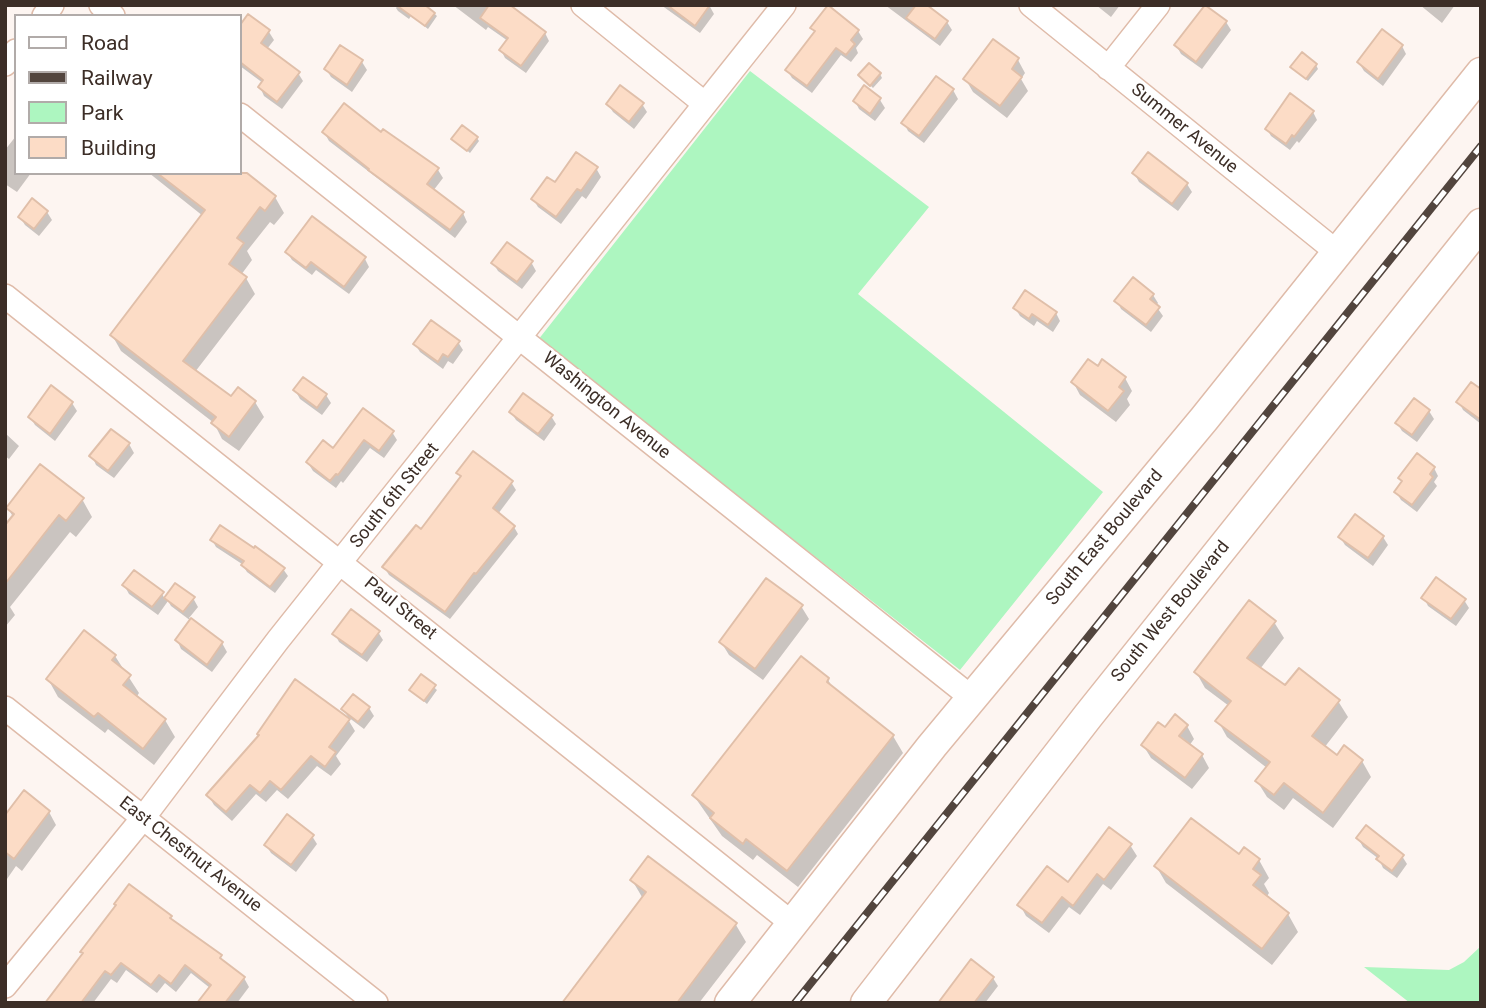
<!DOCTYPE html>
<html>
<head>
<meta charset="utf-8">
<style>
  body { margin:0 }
  #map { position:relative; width:1486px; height:1008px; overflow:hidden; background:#fdf5f1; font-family:Roboto,sans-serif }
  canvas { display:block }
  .frame { position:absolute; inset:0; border:7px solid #3c2e27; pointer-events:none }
  .legend { position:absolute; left:14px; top:14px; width:228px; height:161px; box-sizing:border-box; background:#fff; border:2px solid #b1aba9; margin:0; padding:9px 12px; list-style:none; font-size:21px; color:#3c2e27 }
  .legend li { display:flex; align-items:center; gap:14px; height:35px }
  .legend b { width:35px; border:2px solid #b1aba9 }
</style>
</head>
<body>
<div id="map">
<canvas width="1486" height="1008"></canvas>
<div class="frame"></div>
<ul class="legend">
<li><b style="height:9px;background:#fff"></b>Road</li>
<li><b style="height:9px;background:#52453e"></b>Railway</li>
<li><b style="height:19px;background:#adf6c0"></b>Park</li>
<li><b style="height:19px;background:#fcdcc6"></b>Building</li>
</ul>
</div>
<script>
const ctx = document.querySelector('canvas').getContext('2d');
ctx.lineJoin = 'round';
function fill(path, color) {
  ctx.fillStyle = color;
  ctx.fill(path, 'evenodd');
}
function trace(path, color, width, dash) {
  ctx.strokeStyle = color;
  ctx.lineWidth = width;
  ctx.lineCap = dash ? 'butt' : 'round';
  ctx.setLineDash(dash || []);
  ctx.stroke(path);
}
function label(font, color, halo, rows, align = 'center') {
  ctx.font = font + ' Roboto,sans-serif';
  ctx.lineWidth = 5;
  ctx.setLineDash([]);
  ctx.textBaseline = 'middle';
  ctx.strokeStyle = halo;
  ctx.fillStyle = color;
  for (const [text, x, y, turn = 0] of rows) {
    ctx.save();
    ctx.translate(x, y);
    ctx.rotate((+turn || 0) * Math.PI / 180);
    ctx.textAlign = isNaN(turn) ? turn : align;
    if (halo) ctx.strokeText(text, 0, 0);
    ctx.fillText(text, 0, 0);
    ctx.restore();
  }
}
fill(new Path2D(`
  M750,71L929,207L858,294L1103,492L960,670L538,340Z
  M1481,946V1003H1410L1364,967L1449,970L1464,962Z`), '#adf6c0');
fill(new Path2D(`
  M398,5H425L437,16L428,29L411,16L409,19L398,11L396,8Z
  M453,5H510L545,33L549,41L526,73L505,58L501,50L508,41L488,27L486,30Z
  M661,5H709L714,14L700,33Z
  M885,5H922L947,22L952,30L940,46Z
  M1096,5H1120L1111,17Z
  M1420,5H1455L1442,23Z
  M248,16L269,32L274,40L267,49L298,73L303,81L282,109L264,96L260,87L263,83L240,66V28Z
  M1226,22L1231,30L1202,69L1181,54L1176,45Z
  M813,28L858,31L863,39L856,48L858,53L851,62L841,55L812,93L792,78L787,70L816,33Z
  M1402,46L1406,54L1383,86L1364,71L1359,63Z
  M340,47L362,62L367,70L352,92L331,77L326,69Z
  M1018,60L1025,73L1021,79L1028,91L1007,118L973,92L966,80Z
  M1316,65L1318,69L1308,81L1295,70Z
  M880,74L882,78L873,88L860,75Z
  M865,88L880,100L885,108L875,121L859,109L855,101Z
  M953,90L958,99L924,143L908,131L904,123Z
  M1290,95L1313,112L1317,120L1299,143L1297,141L1290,150L1271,136L1267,129Z
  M608,104H642L647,112L634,129L613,112Z
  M324,132L382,135L384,132L438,170L443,178L433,191L463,213L467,222L455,238L329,141Z
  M16,136V173H31L17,192L5,184V150Z
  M477,138L479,141L470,153L454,139Z
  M596,168L601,177L586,199L582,196L561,224L538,207L533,199L555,185Z
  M240,170L275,197L284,213L274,225L270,222L247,251L252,260L241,275L246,278L255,294L195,372L232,399L255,402L264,417L239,451L222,439L214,423L121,351L112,335L203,216L149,173H240Z
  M1134,173L1187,184L1192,192L1178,211L1139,182Z
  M47,212L52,220L39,236L25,225L20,217Z
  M287,252L365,259L369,267L349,294L316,270L312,275L292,260Z
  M531,262L536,271L522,289L498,271L493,263Z
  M1153,295L1158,303L1156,306L1163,316L1151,332L1121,309L1117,301Z
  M1015,308L1056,313L1060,321L1053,332L1037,321L1034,326L1020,316Z
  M458,342L463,350L453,364L448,361L443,369L420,352L415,344Z
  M1125,378L1132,391L1127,399L1130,405L1116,422L1080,395L1073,382Z
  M295,390L326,395L331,403L322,415L300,399Z
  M1481,392V424L1463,410L1459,402Z
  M72,403L77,411L55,441L35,425L30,417Z
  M363,410L392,432L397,440L384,458L370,448L343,483L341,481L336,488L313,471L308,463L333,450Z
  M1429,411L1434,419L1417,442L1402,431L1397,423Z
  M511,412L551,416L556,424L544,441L516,420Z
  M5,433L19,446L9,459L5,456Z
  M129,444L134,453L114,478L96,465L92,456Z
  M1434,468L1438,476L1434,482L1437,486L1417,512L1401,500L1396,492L1403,483L1400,478Z
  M458,473L511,482L516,490L498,514L514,527L518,534L450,619L389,575L384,567L422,532L461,479Z
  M82,499L92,517L76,537L70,532L10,607L15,615L5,627V527L13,517L8,508Z
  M1340,537H1383L1388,545L1373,566L1345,545Z
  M212,540L283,569L288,576L275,593L247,572L242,564L216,547Z
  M124,585L162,594L165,599L193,598L198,607L189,618L222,643L227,652L212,672L181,649L177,640L191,621L171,606L168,601L158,615L129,594Z
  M1424,598L1464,600L1469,608L1456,626L1428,606Z
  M801,606L809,619L763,680L729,655L721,642Z
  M1274,622L1284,638L1260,669L1285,687L1338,701L1348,717L1324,748L1337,757L1362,761L1371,777L1333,828L1293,798L1284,810L1267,797L1257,781L1267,768L1227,737L1218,721L1229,706L1205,688L1196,672Z
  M378,632L383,640L367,662L339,642L335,634Z
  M115,656L139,693L136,698L165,720L175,737L154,765L108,729L105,733L58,697L48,679Z
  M422,677L437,690L427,704L411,690Z
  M828,680L835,691L893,736L903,753L798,887L757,855L753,860L722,836L694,796Z
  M295,681L349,721L355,731L336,756L341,764L331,776L317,766L288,799L277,790L266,802L256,794L232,821L214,805L208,795L260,736Z
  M369,708L374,716L364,729L348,717L343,709Z
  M1187,726L1194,739L1189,746L1202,755L1209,768L1192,789L1151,758L1143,745L1165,730Z
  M49,812L56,825L22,871L16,866L7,879L5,818Z
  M312,836L317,844L296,872L271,853L266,845Z
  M1358,838L1402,856L1407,864L1397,878L1383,868L1379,859L1363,847Z
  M1130,845L1137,856L1111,890L1103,884L1080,915L1069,907L1049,933L1026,916L1020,905L1068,884Z
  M1239,857L1259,860L1269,878L1264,884L1269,893L1266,898L1288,914L1298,932L1272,965L1166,883L1156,866Z
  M632,880L736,925L746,942L699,1003H565L642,897Z
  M170,917L173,922L220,957L224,963L244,978L249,987L237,1003H199L210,988L191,973L176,992L165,983L157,993L126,970L117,983L111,979L93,1003H47Z
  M993,978L998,986L985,1003H941Z`), '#0003');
const building = new Path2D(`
  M396,5H425L435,13L425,26Z
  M489,5H510L546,32L521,66L499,50L508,38L480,18Z
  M667,5H710L695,26Z
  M828,5L859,30L851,40L855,44L846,55L836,48L807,86L785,70L815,31L810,28Z
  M916,5H927L948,21L935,39L906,18Z
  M1205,5L1227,21L1196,62L1174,45Z
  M248,14L270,30L261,43L300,72L277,102L258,87L263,80L240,62V25Z
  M1382,29L1403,45L1378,79L1357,62Z
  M993,39L1019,58L1012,69L1022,77L1000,106L963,79Z
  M340,45L363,60L347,85L324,69Z
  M1302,52L1317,64L1306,79L1290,67Z
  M869,63L881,73L870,86L858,75Z
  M936,76L954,89L919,136L901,123Z
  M620,85L644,103L629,122L606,104Z
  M864,85L881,98L870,114L853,101Z
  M1290,93L1314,111L1294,137L1292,135L1286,144L1265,129Z
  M344,103L381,132L383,129L439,168L427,184L464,212L450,230L368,170L369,169L322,132Z
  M462,125L478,137L467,151L451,139Z
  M576,152L598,167L581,191L577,189L556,217L531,199L547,177L555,182Z
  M1148,152L1188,183L1172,204L1132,173Z
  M157,173H247L276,196L265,211L260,207L237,238L244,243L229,264L247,277L183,361L231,396L238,387L256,401L229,437L211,423L216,417L110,335L205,210Z
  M32,198L48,211L34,229L18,217Z
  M312,216L366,257L344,287L311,262L306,268L285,252Z
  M507,242L533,261L517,282L491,263Z
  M1133,277L1154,294L1150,299L1160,307L1146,325L1114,301Z
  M1025,290L1057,312L1048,325L1032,314L1029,319L1013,308Z
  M431,320L460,341L448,357L443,354L438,362L413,344Z
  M1088,359L1098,366L1102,359L1126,377L1119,387L1124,391L1108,411L1071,382Z
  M303,377L327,394L317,408L293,390Z
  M1471,382L1481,389V420L1456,402Z
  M51,385L73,402L50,434L28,417Z
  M523,393L553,415L538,434L509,412Z
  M1414,398L1430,410L1412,435L1395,423Z
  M363,408L394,431L379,451L364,440L338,475L336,474L330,481L306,462L323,440L333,448Z
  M111,429L130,443L108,471L89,456Z
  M473,451L513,481L493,508L515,526L476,574L474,573L445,612L382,567L416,525L421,529L461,476L456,473Z
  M1417,453L1435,467L1430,474L1433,477L1412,505L1394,492L1402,481L1398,478Z
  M40,464L84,498L66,521L59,515L5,584V525L14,514L6,508Z
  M1355,514L1384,536L1368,558L1338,537Z
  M220,525L254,548L255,546L285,568L270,587L241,565L244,561L210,540Z
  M134,570L164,592L152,607L122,585Z
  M1436,577L1466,599L1451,619L1421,598Z
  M766,578L803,605L755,669L719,642Z
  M175,583L195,597L183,612L164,598Z
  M1249,600L1276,621L1247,658L1285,685L1299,668L1340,700L1312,736L1337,755L1344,745L1363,760L1323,813L1284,783L1274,795L1255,781L1270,762L1215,721L1231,701L1194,672Z
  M351,609L380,631L362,655L332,634Z
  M191,618L223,642L207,665L175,640Z
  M84,630L116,655L112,660L131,675L123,685L166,719L143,749L98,713L94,717L46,679Z
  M801,656L829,678L827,682L894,735L787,871L746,839L743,844L710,818L714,813L692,795Z
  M421,674L436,685L424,701L409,690Z
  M295,679L350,719L329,747L336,752L325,767L311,756L281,790L270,781L260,793L250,785L226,812L206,795L259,735L257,734Z
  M353,694L370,707L358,722L341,709Z
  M1175,714L1188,725L1179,736L1203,754L1185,778L1141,745L1158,722L1165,727Z
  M24,790L50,811L14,859L5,852V815Z
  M287,814L314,835L291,865L264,845Z
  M1191,818L1239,854L1244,847L1260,859L1253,869L1261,875L1253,885L1289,913L1262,949L1154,866Z
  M1366,825L1404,855L1392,871L1376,859L1379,856L1356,838Z
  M1109,827L1132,844L1104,880L1097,874L1073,906L1062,897L1042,923L1017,905L1047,866L1068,882Z
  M648,856L737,923L677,1003H562L646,892L630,880Z
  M129,884L172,916L170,918L222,955L220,958L245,977L225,1003H197L211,985L185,965L171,984L159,975L151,985L121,963L111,975L105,971L81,1003H45L83,953L80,952L116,905L114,904Z
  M971,959L994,977L974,1003H938Z`);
fill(building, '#fcdcc6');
trace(building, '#e0bfa9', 2);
const minor = new Path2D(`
  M101,5L113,16
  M583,5L705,104
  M1031,5L1338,253
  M44,16L52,5
  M5,64L16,51
  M1108,68L1158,5
  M240,115L972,698
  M5,296L793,924
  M5,708L376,1003
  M5,986L143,818L278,640L784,5`);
const major = new Path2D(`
  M730,1003L932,746L1204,419L1481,73
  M866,1003L1088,716L1481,224`);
trace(minor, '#dfbba9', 26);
trace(major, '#dfbba9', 33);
trace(minor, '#fff', 23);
trace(major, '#fff', 30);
const rail = new Path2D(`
  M795,1003L1481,146`);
trace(rail, '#52453e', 8);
trace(rail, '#fff', 5, [16]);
label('18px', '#3c2e27', '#fff', [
  ["Summer Avenue",1184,129,39],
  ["Washington Avenue",606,406,39],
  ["South 6th Street",395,496,-51],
  ["South East Boulevard",1105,538,-50],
  ["Paul Street",400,609,39],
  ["South West Boulevard",1171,612,-51],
  ["East Chestnut Avenue",190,855,38]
]);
</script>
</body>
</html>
